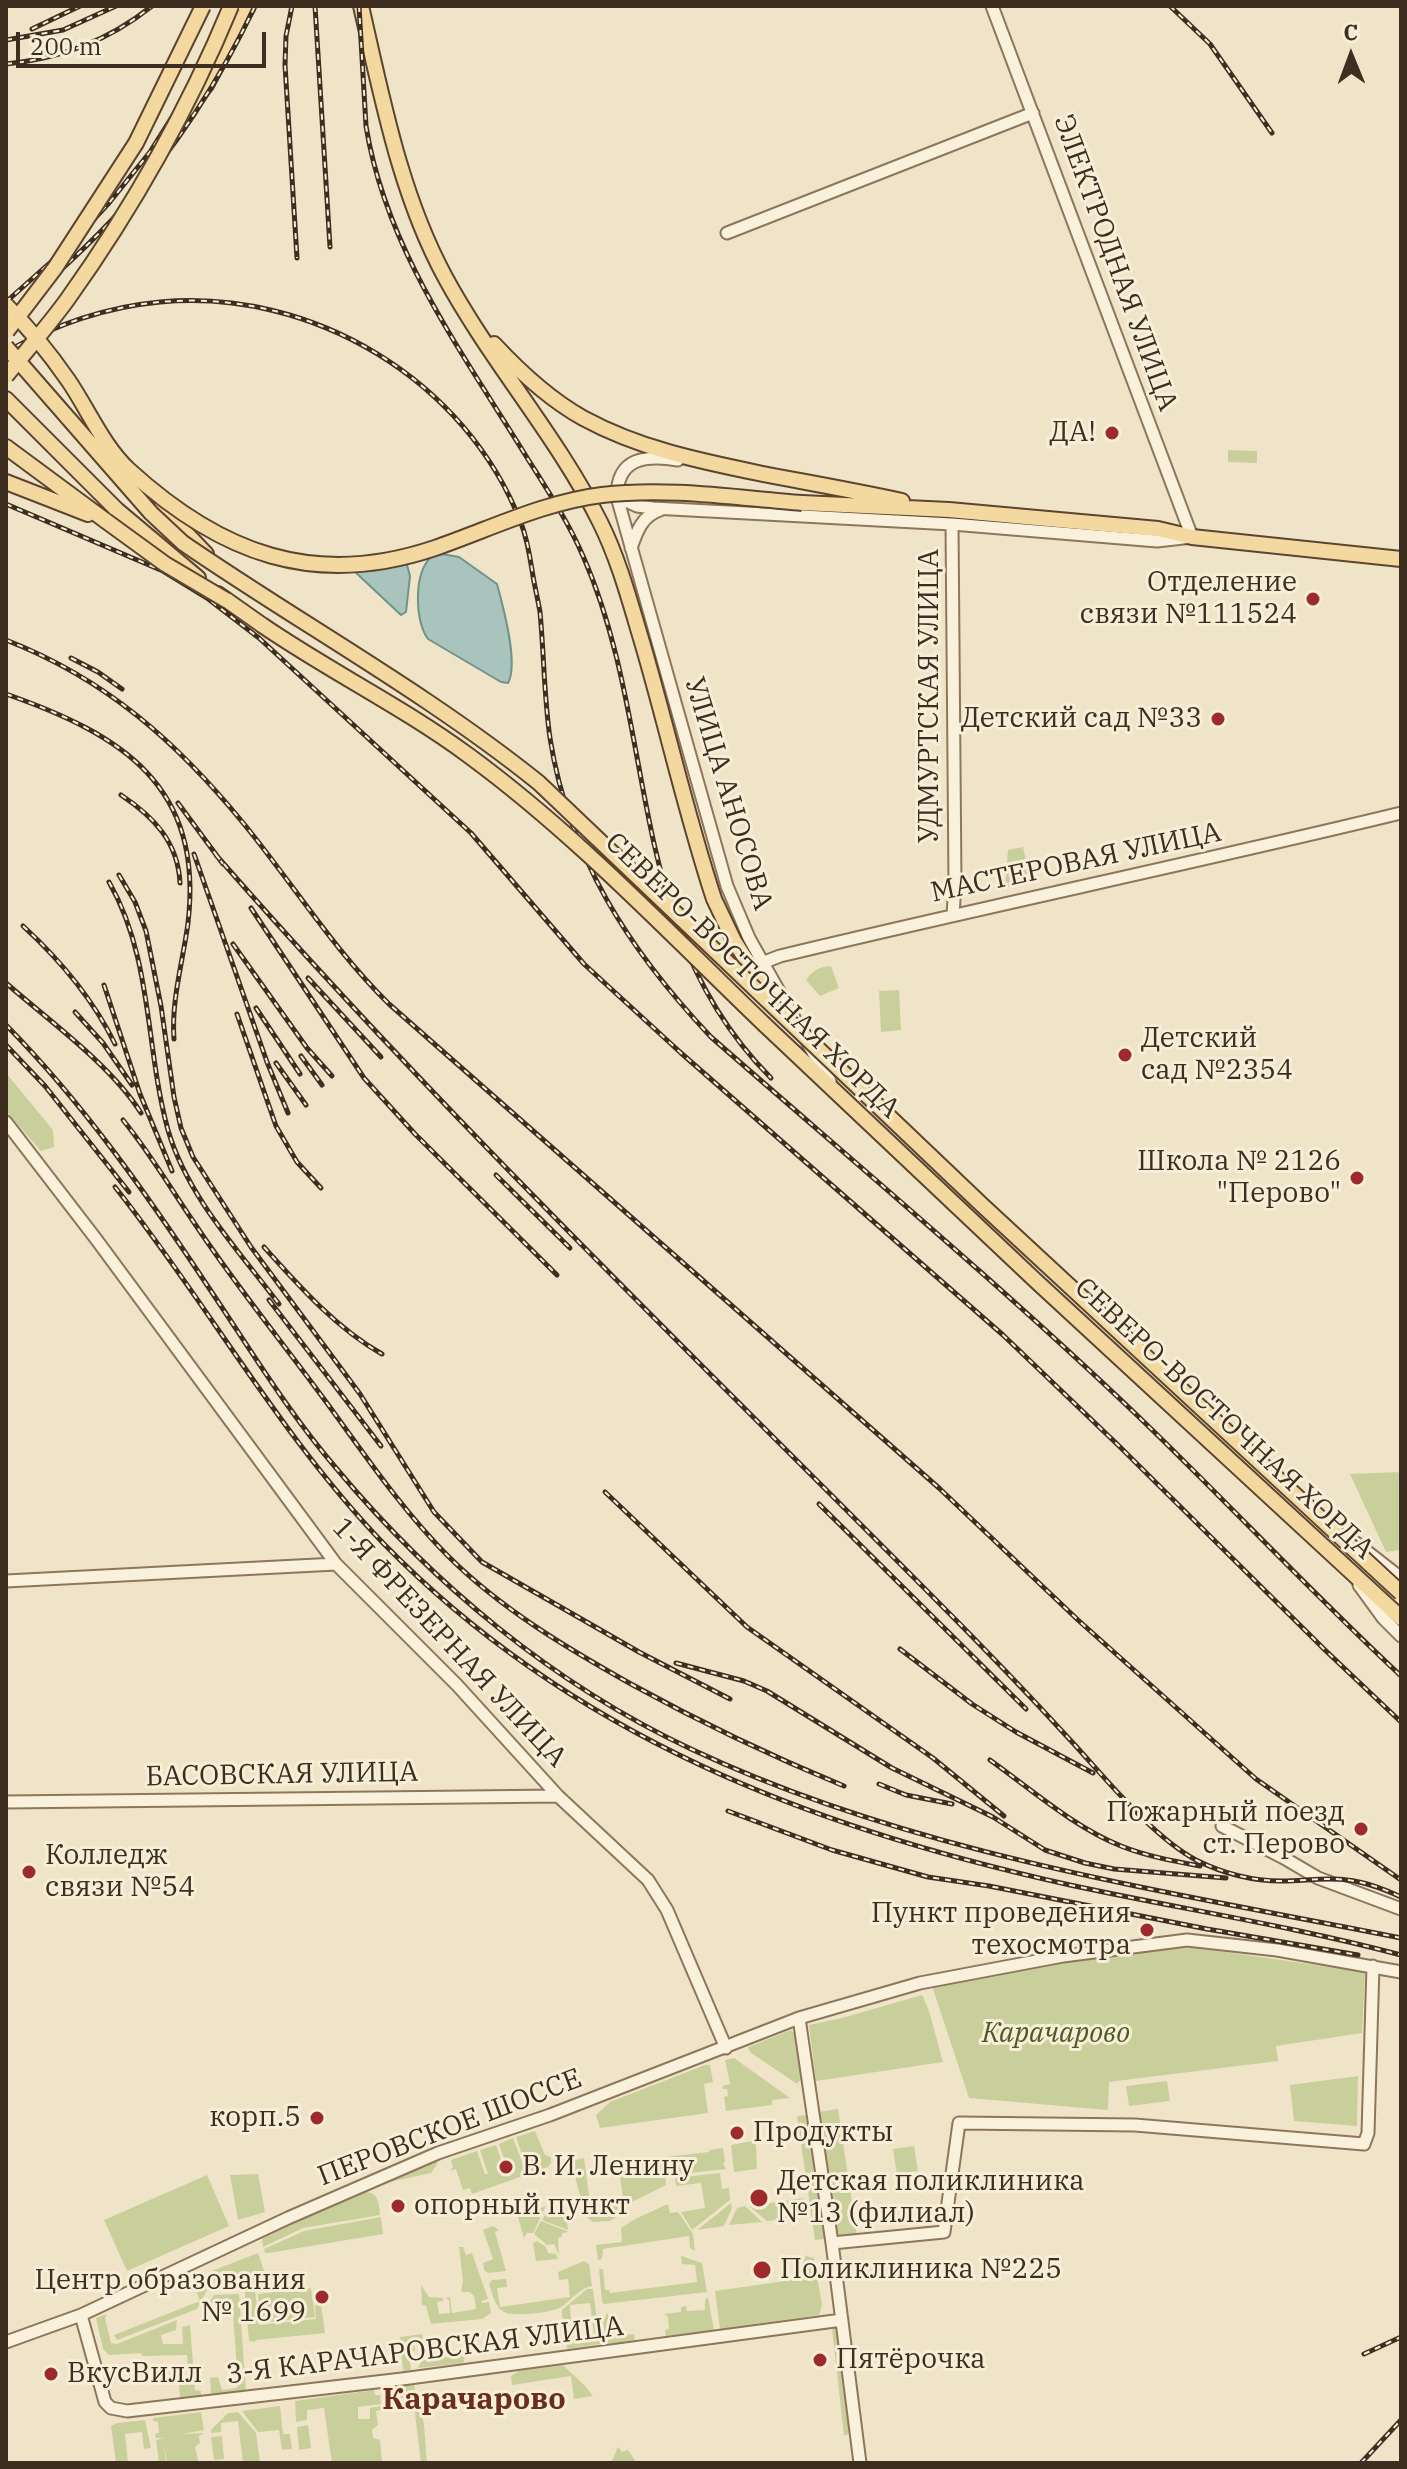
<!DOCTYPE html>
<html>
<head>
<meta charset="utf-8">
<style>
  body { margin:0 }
  #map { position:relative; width:1407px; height:2469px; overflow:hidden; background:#f0e4c8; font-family:"IBM Plex Serif",serif }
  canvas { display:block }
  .frame { position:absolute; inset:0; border:8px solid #3d2e20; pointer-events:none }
  .north { position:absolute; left:1311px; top:16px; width:80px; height:80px; -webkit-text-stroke:6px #f7eed8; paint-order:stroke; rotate:359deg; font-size:22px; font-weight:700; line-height:32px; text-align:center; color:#3d2e20 }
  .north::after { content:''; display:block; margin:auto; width:28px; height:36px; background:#3d2e20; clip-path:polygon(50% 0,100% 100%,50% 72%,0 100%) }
  .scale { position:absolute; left:16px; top:32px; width:250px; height:36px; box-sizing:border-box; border:4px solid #3d2e20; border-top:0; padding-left:10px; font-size:24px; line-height:28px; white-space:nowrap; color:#3d2e20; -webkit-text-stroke:6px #f7eed8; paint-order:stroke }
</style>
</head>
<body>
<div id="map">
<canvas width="1407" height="2469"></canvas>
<div class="frame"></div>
<div class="north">С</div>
<div class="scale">200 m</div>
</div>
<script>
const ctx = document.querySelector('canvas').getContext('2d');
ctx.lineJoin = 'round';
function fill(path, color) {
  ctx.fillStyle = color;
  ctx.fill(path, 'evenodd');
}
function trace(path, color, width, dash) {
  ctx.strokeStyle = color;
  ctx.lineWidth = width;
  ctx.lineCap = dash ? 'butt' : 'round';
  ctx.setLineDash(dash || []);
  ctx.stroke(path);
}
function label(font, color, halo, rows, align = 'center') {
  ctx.font = font + ' "IBM Plex Serif",serif';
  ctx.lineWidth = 6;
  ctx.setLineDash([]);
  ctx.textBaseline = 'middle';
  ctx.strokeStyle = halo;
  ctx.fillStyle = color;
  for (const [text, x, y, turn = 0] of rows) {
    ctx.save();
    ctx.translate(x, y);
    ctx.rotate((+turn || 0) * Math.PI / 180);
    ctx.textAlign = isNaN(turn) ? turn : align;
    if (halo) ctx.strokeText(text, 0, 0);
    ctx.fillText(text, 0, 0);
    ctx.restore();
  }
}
fill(new Path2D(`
  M1228,450L1257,451V463L1228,462Z
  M1023,847L1031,883L1005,888L1008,850Z
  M831,966L839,988L820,996L806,980C813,970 819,967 831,966Z
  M899,990L901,1030L881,1032L879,991Z
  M6,1073L53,1130L54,1147L41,1151L6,1111Z
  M1401,1472V1550L1386,1552L1350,1474Z
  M1191,1947L1365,1972L1362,2033L1276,2046L1278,2061L1109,2082L1108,2110L969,2098L932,1986L1069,1959Z
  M922,1995L929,2011L943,2062L816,2081L809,2025L842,2018Z
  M791,2030L795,2034L802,2078L797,2084L750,2052L748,2047Z
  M734,2058L790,2098L772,2100V2105L726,2111L724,2097L728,2096L727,2089H723L722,2086L730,2084L725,2060Z
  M705,2065H710L713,2082L704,2084L708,2113L600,2128L596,2115L610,2102Z
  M1358,2076L1357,2126L1294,2121L1290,2085Z
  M1167,2081L1170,2101L1129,2106L1126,2086Z
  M838,2109L857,2236L840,2237L836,2232L819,2112Z
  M807,2115L825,2239L815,2240L797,2116Z
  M535,2131L545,2155L551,2157V2163L548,2167L472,2194L470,2188L463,2190L456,2169L450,2171L453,2167L451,2160L477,2151L485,2174H488L480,2150L496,2145L505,2170H508L499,2144L513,2138L523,2164H525L516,2137Z
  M752,2141L756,2145L757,2169L734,2172L731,2145Z
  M914,2146L918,2171L897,2174L893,2149Z
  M723,2148L725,2162L723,2163L726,2169L690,2173L689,2171L687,2174L676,2175L675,2167L665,2169L666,2185L624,2206L619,2169L623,2162L709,2152V2150Z
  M584,2158L589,2196L588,2203H582L571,2161Z
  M435,2160L438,2163L431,2173L385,2183Z
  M720,2173L722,2189L729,2188L730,2200L692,2230L681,2212L705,2208L701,2183L676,2186L675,2178Z
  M258,2174L265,2212L238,2220L230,2175Z
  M207,2175L229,2226L127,2271L104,2220Z
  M364,2192C378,2191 379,2203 380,2215L303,2228L263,2247L262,2239L264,2236Z
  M804,2198L806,2216L767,2221L749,2206Z
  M618,2202V2216L610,2221L593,2222L585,2216L583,2208L591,2206L592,2214L609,2212V2204Z
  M731,2203L732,2208L724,2226L697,2230Z
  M552,2204L554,2212L565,2208L568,2230L542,2220Z
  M668,2204L670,2213L678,2212L693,2234L695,2251L690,2248L689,2236L603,2249L602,2259L598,2260L596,2245L622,2242L621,2228L635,2219Z
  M546,2206L533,2233H527L524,2238L518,2217Z
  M745,2206L762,2222L729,2225L737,2208Z
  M381,2217L383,2234L269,2253H265L264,2249L304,2231Z
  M541,2221L569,2232L562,2233V2237L558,2238L559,2255L554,2244L547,2245L534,2234Z
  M493,2226L499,2230L495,2232L506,2271L488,2273L484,2270L483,2263L493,2259L483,2230Z
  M537,2241L546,2247L548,2253L556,2254L558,2259L536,2261L533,2243Z
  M459,2247H463L466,2255L472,2253L488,2299L481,2301L482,2303L489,2302L491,2313L482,2319L431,2324L426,2306L422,2305L421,2285L429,2297L443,2298V2301L437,2302L439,2314L450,2313L449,2300L445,2298L450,2297L452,2313L476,2309L474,2296L470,2292H461L463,2281Z
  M258,2253L270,2288L255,2290L259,2325L316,2319L315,2305L321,2304L325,2333L256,2340L255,2342L249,2341L244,2284L238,2283L236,2276L217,2279L215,2287L212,2271Z
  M681,2256L702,2263L707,2292L604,2304L602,2302L599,2269H603L605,2290H609L610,2293L697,2282L695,2265L682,2264Z
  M806,2256L814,2258L822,2305L819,2315L720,2329L715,2291L785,2281L798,2273Z
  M584,2261L589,2264L592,2286C579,2288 572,2300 561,2307C552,2313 513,2317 504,2312C495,2307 492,2293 489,2284L492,2280L506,2279L507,2287L497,2288L500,2307L570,2297L568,2279L559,2280L558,2272Z
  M206,2274L207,2290L197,2309L117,2340L114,2335L200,2301L192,2279Z
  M311,2288L315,2317L261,2323L258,2294Z
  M587,2289H593L600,2344L567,2349L565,2334L567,2330L572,2328L575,2344L595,2341L590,2303L570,2305L571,2321L562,2318V2310Z
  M239,2294L246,2392L211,2395L210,2378L218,2377L222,2390L237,2388L238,2383L232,2299L214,2300V2305H207L214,2295Z
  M708,2297L714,2330L666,2336L665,2330L669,2329L668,2317L664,2314L681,2312V2307L686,2306L687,2311L705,2310V2300Z
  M607,2313L624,2335L634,2334L635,2340L606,2344L603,2322Z
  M107,2314L105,2318L111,2343L117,2344L177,2320L176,2330L161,2335L163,2344H183L182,2327L190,2325L195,2390L201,2391V2398L180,2400L179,2384L189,2383L187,2355L142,2356L141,2353L109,2355L103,2349L96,2318Z
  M838,2327L851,2433L844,2436L832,2328Z
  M422,2334L423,2341L414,2343L415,2351L409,2352L411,2370L403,2371L400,2337Z
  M466,2355L463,2363L418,2368L422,2360Z
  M563,2365L586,2387L593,2396L574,2399L571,2376L512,2385L511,2376L519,2371Z
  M414,2385L424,2424L427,2463H421L413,2397L396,2399V2409H388L387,2388Z
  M374,2390L375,2395H380L381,2404L358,2407V2419H370V2408L381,2406V2410L376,2411L378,2425L372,2430L373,2438L380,2440L382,2463H332L324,2408L307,2410V2420L296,2422L295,2401Z
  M280,2406L283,2434H290L292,2449L282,2450L279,2430L258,2432L242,2411Z
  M201,2412L204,2430L182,2434L204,2433L199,2436L200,2443L195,2447L198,2460L201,2463H167L164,2444L166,2463H159L156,2440L164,2438H156L155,2434L159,2433L158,2422L153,2421V2418Z
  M238,2412L256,2433L260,2462L267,2463H243L238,2421L221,2423V2432L211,2433V2430L228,2413Z
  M145,2420L151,2448L144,2449L142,2432L125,2434L128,2463H116L111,2426L117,2423Z
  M308,2425L311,2448L299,2450L297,2427Z
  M222,2436L224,2459L214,2460L211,2437Z
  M618,2447L622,2452L628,2450L637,2463H611Z`), '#c9cf9b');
const water = new Path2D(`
  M442,554L459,557L497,584C503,606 519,664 508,683L501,682L428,639C414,620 414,573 431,557Z
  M406,561L410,576L406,612L401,615L354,571Z`);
fill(water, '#a9c4bc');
trace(water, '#6f938a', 2);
const minor = new Path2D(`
  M727,233L1033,113
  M678,460C646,455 617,457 617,497L727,886L749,938L798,1025
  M617,497L637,506L653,508L952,524L1157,541L1192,537L992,6
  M952,524L955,884L953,915
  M631,548C637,531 642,516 660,510
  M762,963L780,956C987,906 1195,863 1401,813
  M808,1044L830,1081
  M6,1122L96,1239L336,1564L457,1685L558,1796L648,1880L667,1910L726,2048
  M1351,1539L1401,1578
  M6,1581L336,1564
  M1359,1585L1383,1618L1401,1636
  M6,1802L558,1796
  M1222,1826L1284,1858L1318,1878L1401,1909
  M799,2018L832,2243L860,2463
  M832,2243L944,2232L959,2123L1135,2125L1364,2144L1368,2133L1373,1966
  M81,2315L105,2402L111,2408L127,2411L402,2379L842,2320
  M6,2342L81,2315L288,2218L438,2153L550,2115L799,2018L920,1983L1063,1956L1187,1940L1277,1950L1401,1972`);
const major = new Path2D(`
  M361,6C382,97 400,194 445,277C491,362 557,436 600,522C619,560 630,602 642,642C667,727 686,814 714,899L734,941L771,998
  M187,109L206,85L248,6
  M494,344C520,372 549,399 583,418C640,449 700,461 763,474C810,483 856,491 902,501
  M6,399L117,510L198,578
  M6,447L106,521
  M6,482L88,514
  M140,485L206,554
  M802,503L949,510L1158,529L1192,537L1401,559
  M218,594L262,625
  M765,1025L1036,1281L1401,1618`);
trace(minor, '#8d765c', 15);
trace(major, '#5b4430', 18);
trace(minor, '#faf1dc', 11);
trace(major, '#f3d9a0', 14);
const rail = new Path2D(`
  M292,6L286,36L285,65L297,258
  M315,6L330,247
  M359,6L366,126C386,250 462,352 526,456C546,488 568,521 583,556C660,731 623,929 771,1078
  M1170,6L1210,44L1272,133
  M32,29L80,6
  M6,40L63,30L116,6
  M6,64C62,58 108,41 152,6
  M6,302L71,244L109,203L150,152L194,82L237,6
  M6,319C45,284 86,249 121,210C174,150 221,78 255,6
  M6,352C54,325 106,307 160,302C312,288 466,380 521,523C528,541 530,558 533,576C535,588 538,600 540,612C544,654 544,697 550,738C569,858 629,950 711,1037C855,1163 1003,1287 1142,1420C1229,1504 1312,1593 1401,1676
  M6,504L163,571L207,598L259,638L471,833L584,964L681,1053L1003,1335L1118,1445L1325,1650L1401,1722
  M6,640C106,679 177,742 244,824C293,884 334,950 389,1004L939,1488L1078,1620L1256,1779L1401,1880
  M71,658L98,672L122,689
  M6,694C123,735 204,786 188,923C183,961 171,1001 174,1039
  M121,795C154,817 178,842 180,883
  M178,803L223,864
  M194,854L267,1062L288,1113
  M216,855C444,1116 694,1356 938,1602C984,1648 1029,1695 1073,1743C1107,1780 1152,1836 1196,1860C1222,1873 1253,1881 1282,1881C1304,1881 1325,1877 1347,1880C1366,1882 1384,1889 1401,1897
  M119,875L135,902L146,931L161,1006L174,1097L181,1128L193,1157L251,1247L360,1394L434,1512L482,1562L639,1652L730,1699
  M109,882C153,959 145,1047 168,1130C187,1196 239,1251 279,1304
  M251,908L364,1078L415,1134L557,1275
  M23,926C59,959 93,999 115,1044
  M233,944L307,1048L332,1076
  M308,978L381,1057
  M6,983C48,1020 111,1065 141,1113
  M104,985L140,1094L172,1171
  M256,1008L300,1074
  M75,1012L103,1043L132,1085
  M237,1014L276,1126L297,1162L321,1188
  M6,1025C84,1104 148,1196 209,1288C250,1349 288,1412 336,1468C433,1584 553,1684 691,1749C914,1854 1161,1890 1401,1938
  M6,1045L45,1086L129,1192
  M301,1056L322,1085
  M276,1063L306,1105
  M123,1120C150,1153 171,1189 195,1224C234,1283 279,1338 321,1395C361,1449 400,1508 448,1556C501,1609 567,1648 631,1684C700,1722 771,1756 844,1786
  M496,1175L570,1248
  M115,1187C208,1304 280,1436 384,1544C573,1737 812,1828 1070,1885C1181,1909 1292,1926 1401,1955
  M264,1247C299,1286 336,1328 382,1354
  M269,1300L381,1446
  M605,1492L747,1627L933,1758L1004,1816
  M819,1504L1026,1709
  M900,1649L972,1704L1016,1732L1093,1773
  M676,1663L744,1681L767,1691L892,1768L993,1817L1045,1850L1085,1863L1114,1869L1226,1878
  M990,1760C1032,1790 1074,1827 1121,1846C1146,1856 1173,1861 1200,1866
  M879,1784L906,1795L952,1804
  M728,1811L832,1850L928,1877L989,1886L1207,1929L1358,1955
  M1364,2354L1401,2337
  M1361,2463L1401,2420`);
trace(rail, '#3d2e20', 5);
trace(rail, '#f7eed8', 2, [6]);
const majorBridge = new Path2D(`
  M6,305C28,327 50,354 68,380C88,409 103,446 129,470C220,553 314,589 435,548C490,529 544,502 602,495C668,487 737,498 802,503
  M7,331L55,268L136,143L203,6
  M6,347L151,513L183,543C301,624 427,693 539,783L982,1205L1401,1593
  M6,376C26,351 48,326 67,300C132,209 188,110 231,6
  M106,521L165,564L226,600
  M262,625C329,671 403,707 468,755C576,834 669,933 765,1025`);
trace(majorBridge, '#5b4430', 18, []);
trace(majorBridge, '#f3d9a0', 14);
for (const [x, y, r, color] of [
  [1112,433,8,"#9e2a2b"],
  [1313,599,8,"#9e2a2b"],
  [1218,719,8,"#9e2a2b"],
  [1125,1055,8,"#9e2a2b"],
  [1357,1178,8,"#9e2a2b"],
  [1361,1829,8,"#9e2a2b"],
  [29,1872,8,"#9e2a2b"],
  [1147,1930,8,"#9e2a2b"],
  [317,2118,8,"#9e2a2b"],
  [737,2133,8,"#9e2a2b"],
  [506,2167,8,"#9e2a2b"],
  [759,2198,10,"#9e2a2b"],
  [398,2206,8,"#9e2a2b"],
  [762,2270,10,"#9e2a2b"],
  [322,2297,8,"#9e2a2b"],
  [820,2360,8,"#9e2a2b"],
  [51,2374,8,"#9e2a2b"]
]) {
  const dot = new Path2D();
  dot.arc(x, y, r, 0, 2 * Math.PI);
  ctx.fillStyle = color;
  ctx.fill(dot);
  trace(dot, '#f7eed8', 3);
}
label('28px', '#3d2e20', '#f7eed8', [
  ["ЭЛЕКТРОДНАЯ УЛИЦА",1115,263,70],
  ["УДМУРТСКАЯ УЛИЦА",930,696,-90],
  ["УЛИЦА АНОСОВА",728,794,73],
  ["МАСТЕРОВАЯ УЛИЦА",1076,863,-12],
  ["СЕВЕРО-ВОСТОЧНАЯ ХОРДА",752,976,44],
  ["СЕВЕРО-ВОСТОЧНАЯ ХОРДА",1224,1419,43],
  ["1-Я ФРЕЗЕРНАЯ УЛИЦА",449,1643,47],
  ["БАСОВСКАЯ УЛИЦА",282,1775,-1],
  ["ПЕРОВСКОЕ ШОССЕ",450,2128,-21],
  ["3-Я КАРАЧАРОВСКАЯ УЛИЦА",425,2351,-7]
]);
label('28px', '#3d2e20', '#f7eed8', [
  ["ДА!",1096,433,"right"],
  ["Отделение",1297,583,"right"],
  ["связи №111524",1297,615,"right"],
  ["Детский сад №33",1202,719,"right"],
  ["Детский",1141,1039],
  ["сад №2354",1141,1071],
  ["Школа № 2126",1341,1162,"right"],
  ["\"Перово\"",1341,1194,"right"],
  ["Пожарный поезд",1345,1813,"right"],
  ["ст. Перово",1345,1845,"right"],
  ["Колледж",45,1856],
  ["связи №54",45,1888],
  ["Пункт проведения",1131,1914,"right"],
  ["техосмотра",1131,1946,"right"],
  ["корп.5",301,2118,"right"],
  ["Продукты",753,2133],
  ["В. И. Ленину",522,2167],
  ["Детская поликлиника",777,2182],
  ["№13 (филиал)",777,2214],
  ["опорный пункт",414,2206],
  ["Поликлиника №225",780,2270],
  ["Центр образования",306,2281,"right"],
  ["№ 1699",306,2313,"right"],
  ["Пятёрочка",836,2360],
  ["ВкусВилл",67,2374]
], 'left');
label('italic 28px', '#4d5a26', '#f7eed8', [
  ["Карачарово",1056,2034]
]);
label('bold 30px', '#6b2e1e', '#f7eed8', [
  ["Карачарово",474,2400]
]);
</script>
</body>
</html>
